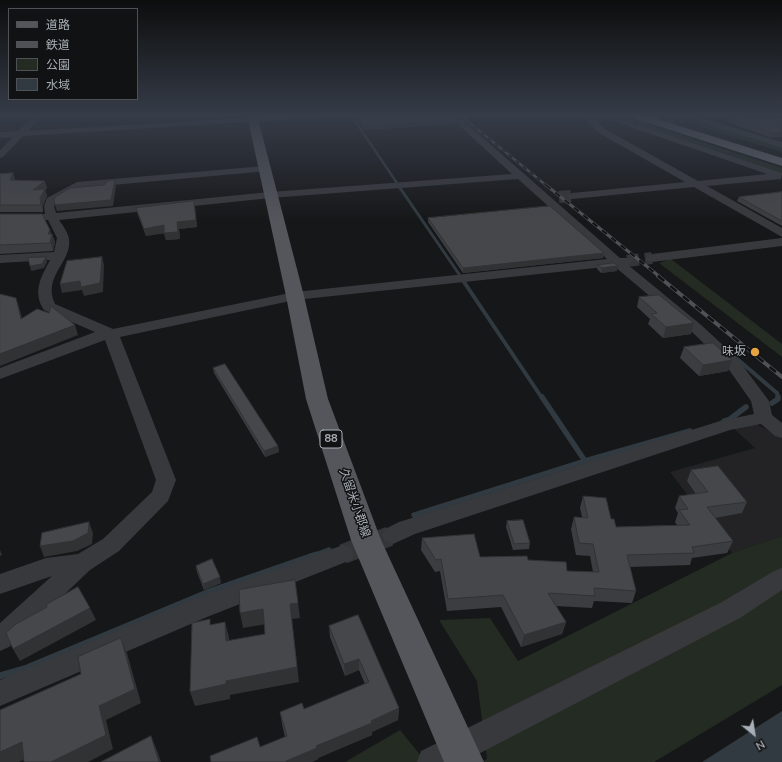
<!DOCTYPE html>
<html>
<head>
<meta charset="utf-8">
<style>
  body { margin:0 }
  #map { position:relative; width:782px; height:762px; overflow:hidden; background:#161718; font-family:"Nunito Sans","Noto Sans JP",sans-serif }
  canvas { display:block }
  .legend { position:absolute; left:8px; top:8px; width:130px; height:92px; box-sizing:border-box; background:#111213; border:1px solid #4e5155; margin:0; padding:5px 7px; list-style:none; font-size:12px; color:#a9afb7 }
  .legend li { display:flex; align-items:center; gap:8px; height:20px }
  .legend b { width:20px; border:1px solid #4e5155 }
  .north { position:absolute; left:734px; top:714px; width:40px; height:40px; -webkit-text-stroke:3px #111213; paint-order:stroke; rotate:150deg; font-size:11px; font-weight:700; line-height:16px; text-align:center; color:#a9afb7 }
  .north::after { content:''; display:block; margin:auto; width:14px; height:18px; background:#a9afb7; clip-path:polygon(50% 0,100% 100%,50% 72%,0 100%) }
</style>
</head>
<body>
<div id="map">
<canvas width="782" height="762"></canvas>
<ul class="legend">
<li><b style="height:5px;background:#54565c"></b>道路</li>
<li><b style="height:5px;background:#4f5156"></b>鉄道</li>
<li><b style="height:11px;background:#232b23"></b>公園</li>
<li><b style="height:11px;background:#303a40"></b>水域</li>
</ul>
<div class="north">N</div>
</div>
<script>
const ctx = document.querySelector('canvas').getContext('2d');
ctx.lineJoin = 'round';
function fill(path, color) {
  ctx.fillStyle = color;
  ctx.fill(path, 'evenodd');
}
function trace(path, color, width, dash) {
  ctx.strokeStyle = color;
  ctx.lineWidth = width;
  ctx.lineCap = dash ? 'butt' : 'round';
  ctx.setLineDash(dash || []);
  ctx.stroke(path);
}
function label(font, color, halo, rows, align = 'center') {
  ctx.font = font + ' "Nunito Sans","Noto Sans JP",sans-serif';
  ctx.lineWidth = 3;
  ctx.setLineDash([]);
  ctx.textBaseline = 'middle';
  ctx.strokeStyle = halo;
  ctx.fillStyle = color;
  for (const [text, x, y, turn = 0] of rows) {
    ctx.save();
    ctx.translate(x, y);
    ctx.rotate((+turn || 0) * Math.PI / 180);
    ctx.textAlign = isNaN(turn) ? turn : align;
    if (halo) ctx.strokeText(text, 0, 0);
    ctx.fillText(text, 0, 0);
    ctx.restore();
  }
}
fill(new Path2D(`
  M754,423L782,438V536L732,553L670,472L755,448L732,427Z`), '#232325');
fill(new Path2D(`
  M606,115H619L782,168V174L640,126L641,123L630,122Z
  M662,115L682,117V119L695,120L782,146V152Z
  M671,259L782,344V357L659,263Z
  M782,536V685L654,762H481L487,759L477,681L439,620L490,618L518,661L732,553Z
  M400,730L426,762H345Z`), '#232b23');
fill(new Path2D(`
  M782,711V762H702Z`), '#303a40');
trace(new Path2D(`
  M351,115L399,186`), '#303a40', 2.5);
trace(new Path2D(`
  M398,185L461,277`), '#303a40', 3);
trace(new Path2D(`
  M460,276L542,398
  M736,358L777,393L778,398`), '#303a40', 4);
trace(new Path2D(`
  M772,403L778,399V397
  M724,421L730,419L746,407
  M585,461L690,431
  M414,515L585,461L542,397
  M313,556L329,550`), '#303a40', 5.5);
trace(new Path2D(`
  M0,676L27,668L212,591L316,555`), '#303a40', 7);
trace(new Path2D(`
  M639,123L684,119`), '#333538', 9, [9, 4.5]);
trace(new Path2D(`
  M559,197L572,196
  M627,261L652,258`), '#333538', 12, [12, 6]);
trace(new Path2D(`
  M343,554L393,535`), '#333538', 20, [20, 10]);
fill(new Path2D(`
  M35,115H43L28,131L290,115H334L330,117L23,136L3,157L0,158V150L13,137L0,138V132L18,131Z
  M448,115H457L620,258H632L633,261L628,265L700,324L737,358L769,401L772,415L782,423V438L775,436L761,424L730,430L415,534L393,544L385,541L382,535L385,529L399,522L720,421L754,414L751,401L725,364L690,330L614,266L295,300L120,337L176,480L168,501L119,551L90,570L9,647L0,651V623L52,576L0,594V574L46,558L78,554L103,539L152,492L156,480L105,340L0,379V368L95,332L44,310C32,292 41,277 50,260L0,263V255L54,252L57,238L48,220H0V214H45L44,206L47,198L77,182L265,166L268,167L270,169L268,171L79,188L56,202L54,206L56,213L270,192L512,174ZM518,179L607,259L295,292L113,329L55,304C42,276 72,263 69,239C68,232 63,226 59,220L270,198Z
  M581,115H590L605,129L698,181L767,174L596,115H608L782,173L781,179L707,186L782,228V237L694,187L572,199L568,198L567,196L572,193L685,182L599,133Z
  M678,115H691L782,142V148Z
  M728,115H739L744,118L740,120Z
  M782,238V246L652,262L647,261L646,258L647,255L652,254Z
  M343,545L351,548L354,554L351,560L207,617L0,706V680L189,601Z
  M782,568V590L740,618L463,762H417L421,751L722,602L774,571Z`), '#38393d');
fill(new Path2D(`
  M247,115H257L304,296L328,399L381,540L484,762H444L351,540L306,399L286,296Z`), '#54565c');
fill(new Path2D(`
  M629,115H645L782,158V166L630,117Z`), '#64676e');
const railFar2 = new Path2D(`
  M460,115L547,186`);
const railFar1 = new Path2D(`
  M546,185L660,277`);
const rail = new Path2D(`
  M658,276L782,377`);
trace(railFar2, '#4f5156', 2.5);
trace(railFar1, '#4f5156', 3);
trace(rail, '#4f5156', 4);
trace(railFar2, '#111213', 1.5, [4.5]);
trace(railFar1, '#111213', 2, [6]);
trace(rail, '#111213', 2.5, [8]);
fill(new Path2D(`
  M354,115H450L455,124L364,130Z
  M749,115H782V116Z
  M729,118H782L772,138L727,122Z
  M0,174L15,179V180L47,188L45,190L47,196L43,205V212H0Z
  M782,192V226L737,201L739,197Z
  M194,201L197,227L179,229L180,239L166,240L164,233L146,236L138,215L136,208Z
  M0,214L52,234L55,242L53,251L0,254Z
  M428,218L604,253L603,258L463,273L428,222Z
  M598,265L617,271L601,273L597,269Z
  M639,297L691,334L663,338L648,324L650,319L637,307Z
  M684,347L732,360L728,371L699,376L680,358Z
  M213,368L278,446L279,452L265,457L214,373Z
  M691,470L747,502L742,513L715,518L733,541L727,553L692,558L690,565L630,567L636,591L632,603L594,601L592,608L556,606L566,622L562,634L521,647L501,607L447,611L440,571L435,572L421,550L422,538L480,557L528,560L567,571L593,572L590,556L576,555L571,529L574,517H582L580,508L583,496L611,519L616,527L677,525L675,522L678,513L675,508L679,496L696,494L687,481Z
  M507,521L530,543L529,549L513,550L506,527Z
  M196,566L221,583L204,590L197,572Z
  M358,615L399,708L398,720L372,732V735L318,758V759L312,762H211L260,747L285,737L282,724L280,712L304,709L365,684L359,670L345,676L330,637L329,626Z`), '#3c3d40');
fill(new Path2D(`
  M456,120L455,124L364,130V126Z
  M782,132V137L772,138L774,133Z
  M13,173L15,179L12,187L10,180Z
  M115,180L116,186L113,206L57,211L55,205L111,200Z
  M45,181L47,188L45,190L47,196L43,205V212L41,205L33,190Z
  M194,201L197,227L179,229L180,239L166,240L164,233L177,222Z
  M164,225L166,233L146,236L144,229Z
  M50,230L55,242L53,251L48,234Z
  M604,253L603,258L463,273V268Z
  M46,257L47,262L44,268L31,271L30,266Z
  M102,257L104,265L103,292L84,296L82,290L62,293L60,284Z
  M618,266L617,271L601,273L602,268Z
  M16,298L19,307L25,329L21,319Z
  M694,323L691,334L663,338L666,327Z
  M75,325L78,335L0,366V354Z
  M732,360L728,371L699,376L703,365Z
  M278,446L279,452L265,457L264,451Z
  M89,522L93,533L92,544L77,551L44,557L40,546Z
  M0,550L2,555L0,556Z
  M220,577L221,583L204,590L203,584Z
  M295,580L300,618L292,619L299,682L230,695V699L195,706L190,692L226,681L290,604Z
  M90,608L96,620L20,661L13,649Z
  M263,609L266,624L243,628L240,613Z
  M225,622L229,637V656L226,641Z
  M566,622L562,634L521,647L524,635Z
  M121,638L127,653L141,703L106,720L113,749L88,762H51Z
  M359,659V670L345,676L344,664Z
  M399,708L398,720L372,732V735L318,758V759L312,762H286V761L316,746Z
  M151,736L158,753L161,762H159Z
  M22,742L31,756L19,762H0V752Z`), '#313234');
const building = new Path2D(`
  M356,115H450L456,120L364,126Z
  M729,118H782V132L774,133Z
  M13,173L10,180L45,181L33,190L45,189L40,198L41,205H0V174Z
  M115,180L111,200L55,205L54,200L55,197L70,188L104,185L108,181Z
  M782,192V221L739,197Z
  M194,201L196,220L177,222L178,232L164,233V225L144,229L136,208Z
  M550,206L604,253L463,268L428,218Z
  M0,214H42L50,230L48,234H52L50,243L0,245Z
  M46,257L42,264L30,266L28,258Z
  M102,257L100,283L81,287L80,281L60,284L67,261Z
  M614,263L618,266L602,268L598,265Z
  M0,294L16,298L21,319L37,309L49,313L51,306L75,325L0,354Z
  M659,295L694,323L666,327L651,314L657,313L639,297Z
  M713,343L732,360L703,365L684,347Z
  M225,364L278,446L264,451L213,368Z
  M718,466L747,502L707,507L733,541L692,547L694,553L627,555L636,591L594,588L595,596L548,593L566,622L524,635L503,595L448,599L441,559L436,560L422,538L474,534L480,557L527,556L528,560L566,562L567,571L599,572L593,544L579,543L574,517L588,518L583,496L606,498L611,519H614L616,527L690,525L679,510L688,509L679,496L708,492L691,470Z
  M523,520L530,543L514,544L507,521Z
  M89,522L88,533L73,541L40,546L42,533Z
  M212,559L220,577L203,584L196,566Z
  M295,580L298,603L290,604L297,667L226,681V684L190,692L192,623L210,619V625L225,622L226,641L265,634L263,609L240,613L239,590Z
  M78,587L90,608L13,649L6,633L16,624L47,607L46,605Z
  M358,615L399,708L371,721L372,723L316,746L317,748L286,761L287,762H211L210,756L257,737L260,747L287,736L280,712L302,703L304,709L369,682L359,659L344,664L329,626Z
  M121,638L135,689L99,706L106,735L51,762H24L22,742L0,752V710L81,674L78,657Z
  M151,736L159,762H101Z`);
fill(building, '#46474b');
trace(building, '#313234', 1);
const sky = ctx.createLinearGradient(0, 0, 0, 222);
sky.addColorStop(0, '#0c0d0d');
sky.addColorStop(0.52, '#363c48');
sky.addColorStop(1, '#363c4800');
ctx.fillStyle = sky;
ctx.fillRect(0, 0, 782, 222);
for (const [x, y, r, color] of [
  [755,352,5,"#e6a441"]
]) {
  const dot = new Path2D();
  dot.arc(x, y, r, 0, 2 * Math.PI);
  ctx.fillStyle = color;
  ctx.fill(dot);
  trace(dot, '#111213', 1.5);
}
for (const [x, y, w] of [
  [331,439,22]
]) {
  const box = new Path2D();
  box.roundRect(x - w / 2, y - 9, w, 18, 3);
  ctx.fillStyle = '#111213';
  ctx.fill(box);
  trace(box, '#a9afb7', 1);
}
label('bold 11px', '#a9afb7', null, [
  ["88",331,439]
]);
label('12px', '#a9afb7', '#111213', [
  ["味坂",746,352]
], 'right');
label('12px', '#a9afb7', '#111213', [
  ["久留米小郡線",354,503,71]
]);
</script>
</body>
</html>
